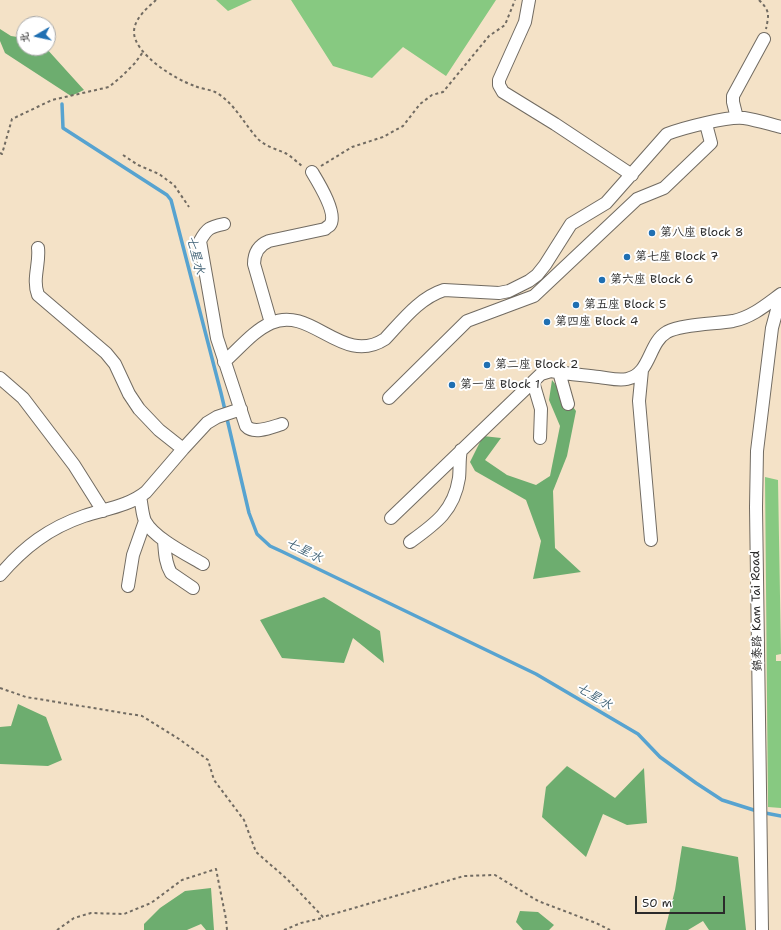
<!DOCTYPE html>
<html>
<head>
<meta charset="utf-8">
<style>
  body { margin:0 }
  #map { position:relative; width:781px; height:930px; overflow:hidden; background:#f4e2c7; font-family:"Shantell Sans","LXGW WenKai TC",sans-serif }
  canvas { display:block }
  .north { position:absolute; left:16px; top:16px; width:40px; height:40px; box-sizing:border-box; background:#fff; border:1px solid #aaa; border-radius:50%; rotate:261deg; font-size:11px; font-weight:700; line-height:16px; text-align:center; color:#2b2b2b }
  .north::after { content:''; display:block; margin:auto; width:14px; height:18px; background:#1f6fb2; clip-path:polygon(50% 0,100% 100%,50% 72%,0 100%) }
  .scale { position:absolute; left:635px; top:896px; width:90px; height:18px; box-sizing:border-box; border:2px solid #2b2b2b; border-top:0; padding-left:5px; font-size:12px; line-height:14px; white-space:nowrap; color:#2b2b2b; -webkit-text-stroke:3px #fff; paint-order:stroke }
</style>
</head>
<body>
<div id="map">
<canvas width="781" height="930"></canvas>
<div class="north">北</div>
<div class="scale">50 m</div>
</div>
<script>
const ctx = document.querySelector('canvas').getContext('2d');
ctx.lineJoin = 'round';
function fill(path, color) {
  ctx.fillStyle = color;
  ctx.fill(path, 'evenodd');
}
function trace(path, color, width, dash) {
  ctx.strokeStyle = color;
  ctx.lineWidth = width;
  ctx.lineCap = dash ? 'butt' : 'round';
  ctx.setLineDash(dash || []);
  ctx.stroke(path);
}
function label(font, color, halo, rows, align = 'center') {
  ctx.font = font + ' "Shantell Sans","LXGW WenKai TC",sans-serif';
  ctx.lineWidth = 4;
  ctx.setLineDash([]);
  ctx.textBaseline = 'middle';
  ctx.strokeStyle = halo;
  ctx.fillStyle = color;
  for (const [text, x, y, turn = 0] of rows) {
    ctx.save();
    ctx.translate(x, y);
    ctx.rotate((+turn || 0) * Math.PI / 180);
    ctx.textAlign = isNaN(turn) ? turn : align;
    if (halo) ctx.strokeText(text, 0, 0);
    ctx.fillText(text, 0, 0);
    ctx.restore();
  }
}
fill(new Path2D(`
  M216,0H252L228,11Z
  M291,0H496L446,76L403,47L372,78L333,66Z
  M765,477L778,480L781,654L776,655V661H781V808L768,807Z`), '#87c981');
fill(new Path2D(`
  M0,29L11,36L24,38V48H46L84,90L71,96L5,53L0,41Z
  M552,380L576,411L567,456L553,491L555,548L581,572L533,579L541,541L526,500L475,471L470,462L483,436L501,438L485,460L507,475L536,485L550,476L560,426L549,400Z
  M324,597L380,631L384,663L353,638L344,663L282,658L260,620Z
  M18,704L46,717L62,760L48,766L0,764V727L11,726Z
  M567,766L615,798L644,768L647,823L627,825L603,814L586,857L542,817L546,787Z
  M682,846L738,857L746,930H709L703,921L688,930H665L675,890Z
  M211,888L214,930H206L201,924L187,930H144V924L160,908L185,891Z
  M520,911L538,912L554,925L549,930H523L516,922Z`), '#6dad6f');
trace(new Path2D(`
  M62,104L63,128L167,195L171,200L221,393L249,513L257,534L270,546L283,552L536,674L638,734L660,757L696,783L722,800L760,812L781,816`), '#57a3d0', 3.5);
const minor = new Path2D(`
  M529,0L525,22L499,80V85L503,92L555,124L632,175
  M737,118L733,102V96L764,39
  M224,224C210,227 207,228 200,241L217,338L246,426C254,435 272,427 282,424
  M38,248C40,264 32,279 38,295L106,353L115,364L129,394L139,409L159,430L183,449
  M271,323L254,264C254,253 259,245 269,241L325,229C327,227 329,226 330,225C338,214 318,182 312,172
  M224,362C239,349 253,331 271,323C312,305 342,367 385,339C402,321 419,298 444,290L499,293L509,291L529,281L537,275L545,265L571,224L606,203L667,134C683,128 728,116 744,118C757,120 769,124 781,127
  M642,370L639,401L651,540
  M559,372L568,404
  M0,378L23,398L74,465L103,511
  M533,382L541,409L540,438
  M389,398L467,321L534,296L637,199L664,188L711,143L706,124
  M140,497C142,505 142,514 145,521C154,538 186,554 203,564
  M391,518L541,374L551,371C567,374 583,375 599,377C608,378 618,381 627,379C651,374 648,343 667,332C682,324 716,324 733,321C752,317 766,305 781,294
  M164,541C165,552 165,563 171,573L193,588
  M410,542C435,524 454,511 459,478C460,469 459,459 461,450
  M0,575C24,547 49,528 84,516C105,509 129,506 146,492L183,449L207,423L217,417L241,409
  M128,586L133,555L145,521
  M762,930L756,507L757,451L772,328L781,295`);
trace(minor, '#716b62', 14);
trace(new Path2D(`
  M156,0C147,8 134,19 134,32C134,54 176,80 195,86C201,89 209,89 215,92C234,102 244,124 258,139C265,146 276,149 285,153C291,156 297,162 302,166
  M759,0C770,11 769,14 766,29
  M0,153L2,154L12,119L52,100L109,87L122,76L135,63L143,52
  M123,155L138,165L159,174L174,185L189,207
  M321,166L352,147L383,137L403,126L420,104L432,95L443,92L489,36L505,25L515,0
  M0,688L26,697L142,716L179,739L208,760L214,780L244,820L256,852L287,879L323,917L464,876L495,875L538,901L596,923L610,930
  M57,930L74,918L91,913L124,914L151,903L182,880L216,869L226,919L227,930
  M284,930L301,923L322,918`), '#716b62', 2, [3, 3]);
trace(minor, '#fff', 12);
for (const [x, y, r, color] of [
  [652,233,4,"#1f6fb2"],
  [627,257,4,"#1f6fb2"],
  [602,280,4,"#1f6fb2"],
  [576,305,4,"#1f6fb2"],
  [547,322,4,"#1f6fb2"],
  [487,365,4,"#1f6fb2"],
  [452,385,4,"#1f6fb2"]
]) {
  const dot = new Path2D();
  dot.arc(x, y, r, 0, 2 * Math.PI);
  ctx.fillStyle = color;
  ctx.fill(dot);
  trace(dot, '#fff', 1.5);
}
label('12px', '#2b2b2b', '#fff', [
  ["第八座 Block 8",660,233],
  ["第七座 Block 7",635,257],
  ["第六座 Block 6",610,280],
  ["第五座 Block 5",584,305],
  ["第四座 Block 4",555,322],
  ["第二座 Block 2",495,365],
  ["第一座 Block 1",460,385]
], 'left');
label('12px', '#2b2b2b', '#fff', [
  ["錦泰路 Kam Tai Road",757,611,-91]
]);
label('italic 13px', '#3f6175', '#fff', [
  ["七星水",195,255,76],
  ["七星水",304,551,27],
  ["七星水",594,697,31]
]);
</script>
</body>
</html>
